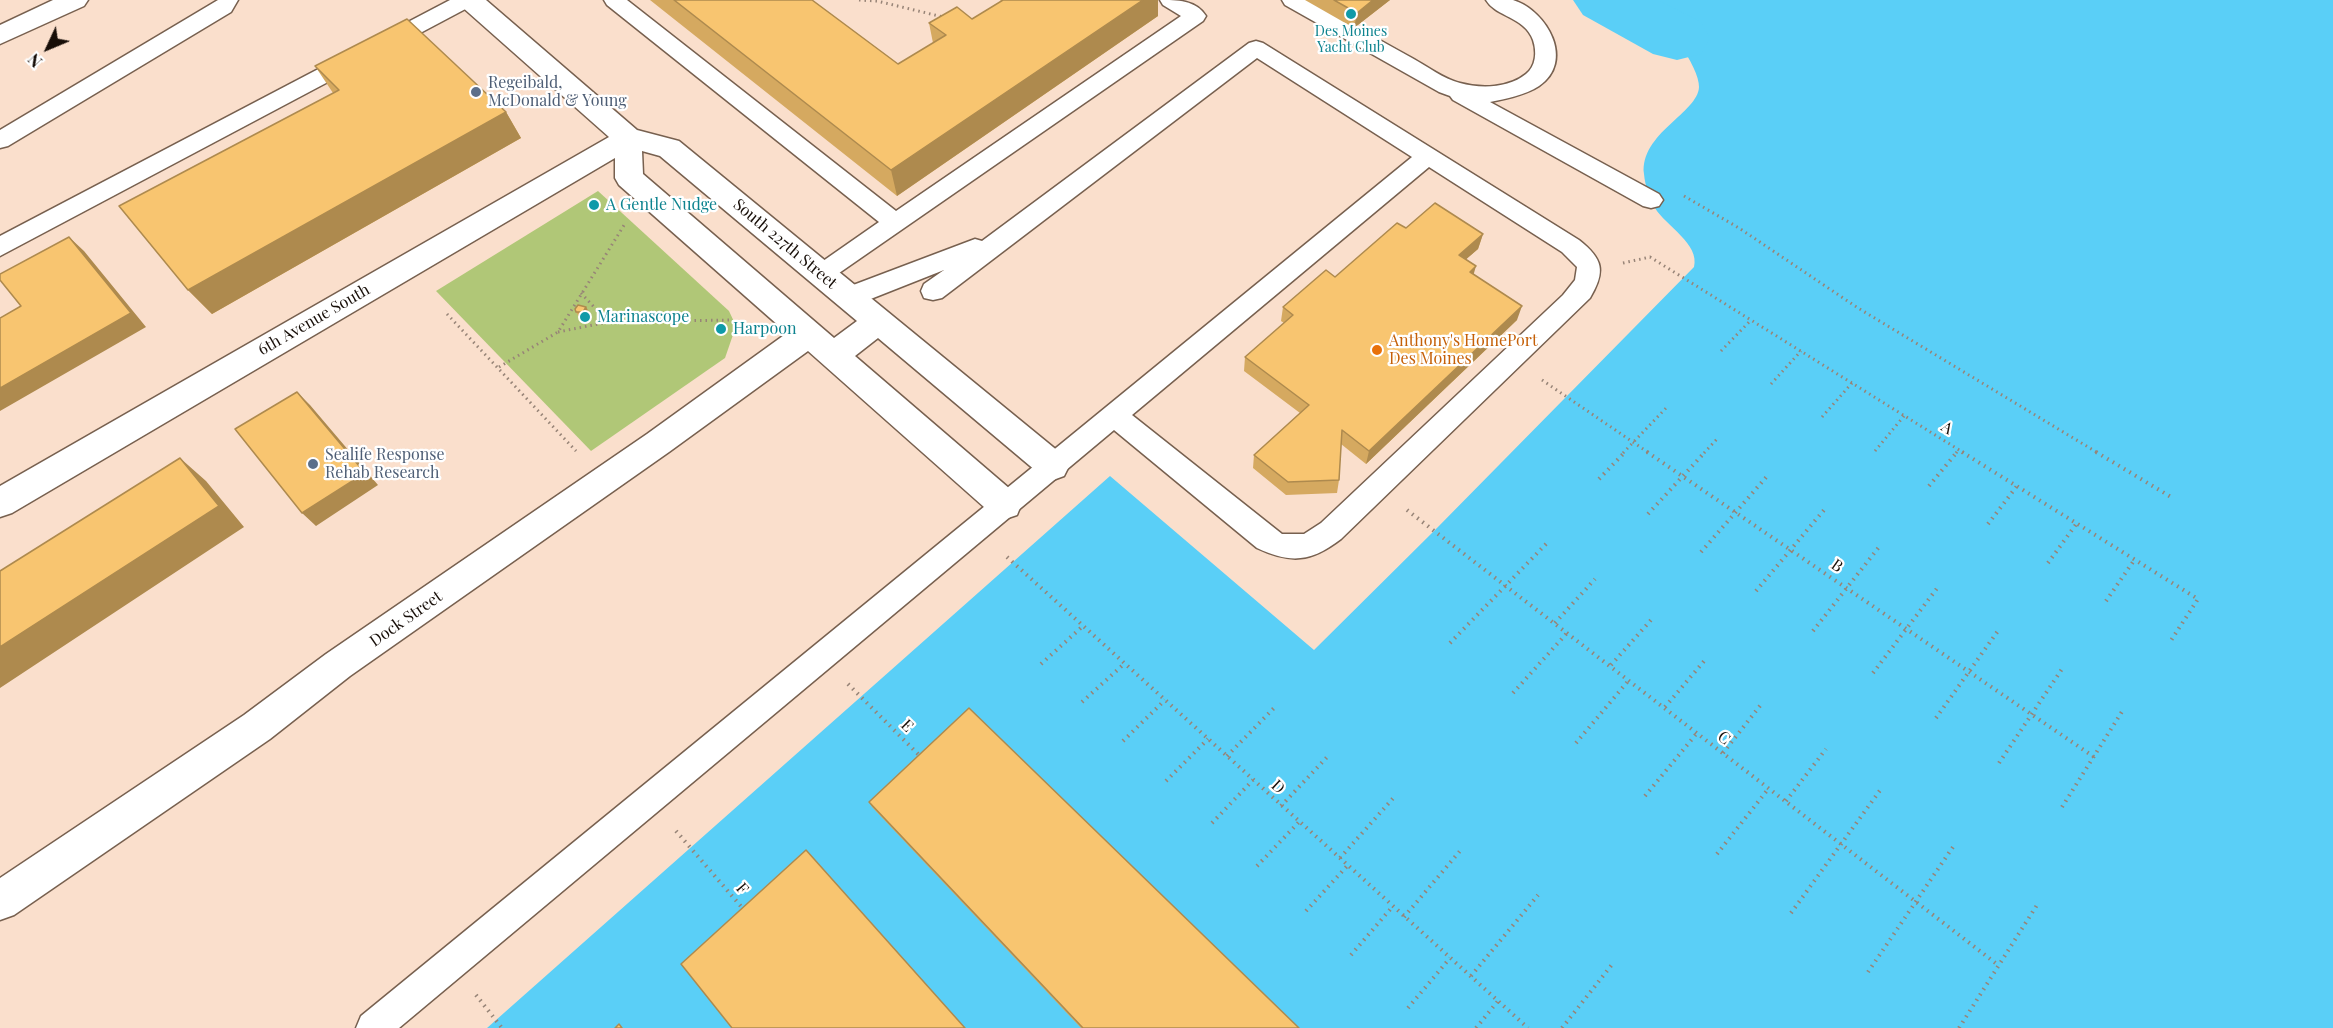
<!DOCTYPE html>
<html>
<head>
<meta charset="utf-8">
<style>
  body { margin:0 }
  #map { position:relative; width:2333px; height:1028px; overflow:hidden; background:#fadfcc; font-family:"Playfair Display",serif }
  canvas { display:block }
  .north { position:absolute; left:18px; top:18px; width:60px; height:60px; -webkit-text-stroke:4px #fff; paint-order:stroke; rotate:226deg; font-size:16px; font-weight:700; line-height:24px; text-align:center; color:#170e08 }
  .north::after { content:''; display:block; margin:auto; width:21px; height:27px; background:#170e08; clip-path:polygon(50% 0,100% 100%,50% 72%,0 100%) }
</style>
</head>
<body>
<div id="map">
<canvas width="2333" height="1028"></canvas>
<div class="north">N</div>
</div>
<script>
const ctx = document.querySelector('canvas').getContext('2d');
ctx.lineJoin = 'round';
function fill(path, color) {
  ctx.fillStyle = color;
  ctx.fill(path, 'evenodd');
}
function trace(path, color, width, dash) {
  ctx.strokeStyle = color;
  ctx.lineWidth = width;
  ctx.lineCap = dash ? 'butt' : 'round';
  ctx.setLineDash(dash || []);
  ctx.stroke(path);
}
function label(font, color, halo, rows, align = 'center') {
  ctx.font = font + ' "Playfair Display",serif';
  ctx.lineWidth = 4.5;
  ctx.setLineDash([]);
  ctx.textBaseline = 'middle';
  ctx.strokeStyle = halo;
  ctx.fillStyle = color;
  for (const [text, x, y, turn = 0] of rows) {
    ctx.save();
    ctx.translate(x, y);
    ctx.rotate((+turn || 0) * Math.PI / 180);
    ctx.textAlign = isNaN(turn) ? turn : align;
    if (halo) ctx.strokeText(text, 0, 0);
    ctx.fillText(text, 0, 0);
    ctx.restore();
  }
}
fill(new Path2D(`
  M598,191L729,311L736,326L725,358L591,451L436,291Z`), '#b0c777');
fill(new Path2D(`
  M1650,0H2333V1028H487L1110,476L1314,650L1434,531L1694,267C1700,244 1666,226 1655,208C1649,198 1645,185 1644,174C1640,133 1698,113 1699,87C1700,67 1662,18 1650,0Z`), '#5acff7');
fill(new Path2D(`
  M1573,0H1658L1701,22L1710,38L1701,54L1677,60L1653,54L1583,15Z`), '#5acff7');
const lane = new Path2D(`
  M218,0H238L231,12L8,146L0,148V130Z
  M450,0H476L473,5L0,256V236Z
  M604,0H627L896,211L1181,16L1163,5L1160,0C1177,0 1196,0 1206,16L1203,21L829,280L821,283L813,280L809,274L813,268L879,222L607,5Z
  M1282,0H1308C1343,19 1377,39 1412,58C1427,66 1443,79 1460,83C1481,89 1509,88 1526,74C1536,66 1537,52 1533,40C1525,17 1496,17 1486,0C1494,0 1505,0 1513,0C1548,11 1575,62 1539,86C1525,95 1506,99 1490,102L1659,194L1663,200L1659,206L1651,208L1643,206L1453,100L1450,96L1439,92L1285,5Z
  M1256,41L1263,43L1579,240C1603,259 1606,271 1590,298L1341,539C1311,562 1291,564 1257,548L1114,430L399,1028H356L361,1016L1412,157L1257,58L942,298L933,300L924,298L921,291L924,284L944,270L858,304L849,306L840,304L837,297L840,290L967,242L975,239L982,241L1249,43ZM1429,167L1562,252L1577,267L1575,280L1563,295L1321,523L1304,534H1282L1132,415Z`);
const street = new Path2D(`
  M457,0H486L637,130L679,141L1064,456L1069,466L1064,476L1053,480L1042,476L878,338L855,356L1017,495L1021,505L1017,515L1005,519L993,515L808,351L669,452L350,676L270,739L14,915L0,920V878L244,715L326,654L647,434L787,333L619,185L615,178V158L12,513L0,517V486L609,137L461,6ZM642,151L660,156L857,321L834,338L643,174Z`);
const secondary = new Path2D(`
  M53,0H88L84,6L0,44V25Z`);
trace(lane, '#77604f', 3);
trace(street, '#77604f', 3);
trace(secondary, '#77604f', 3);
trace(new Path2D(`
  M859,0L877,1L943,17
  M1684,196L1739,228L1858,308L2098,453
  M1623,263L1650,257L1964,453
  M581,293L607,321
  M447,314L576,451
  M558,332L608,322L732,320
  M1721,351L1751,320
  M499,367L558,332L626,222
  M1542,380L1649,453
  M1771,384L1801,351
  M1822,417L1852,383
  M1875,451L1904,416
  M1623,453L1668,406
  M1704,453L1717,439
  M1956,453L1959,449`), '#978477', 3, [1.5, 4]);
trace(new Path2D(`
  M1647,452L2094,757
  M1962,452L2198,599L2170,642
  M2096,452L2171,497
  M1599,479L1625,452
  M1929,486L1957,452
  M1407,510L1998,965
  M1648,514L1705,452
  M1988,524L2017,486
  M1701,552L1769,474
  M1007,557L1528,1028
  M2048,563L2077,523
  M1756,591L1824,510
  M2106,601L2135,559
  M1555,623L1595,579
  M1813,631L1879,547
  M1450,643L1547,543
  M1041,664L1083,626
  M1611,665L1651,620
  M1873,673L1938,587
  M848,684L921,757
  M1513,693L1567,633
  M1082,702L1124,664
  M1665,707L1705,660
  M1936,718L2000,628
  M1123,741L1165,700
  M1576,743L1629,680
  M1723,753L1763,702
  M1227,756L1274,708
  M1999,763L2062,669
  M1166,781L1208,739
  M1645,796L1697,733
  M1786,801L1826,749
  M1281,806L1329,755
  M2062,807L2123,710
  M1212,823L1253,780
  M676,831L745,911
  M1717,854L1769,788
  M1340,858L1396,795
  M1257,866L1299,822
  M1306,911L1348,865
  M1791,913L1881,789
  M1404,917L1460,851
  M1351,955L1393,906
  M1868,972L1955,844
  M1471,976L1538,895
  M476,995L502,1028
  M1408,1008L1450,958
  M1476,1028L1498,1001
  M1562,1028L1614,962
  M1959,1028L2037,905`), '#978477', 4, [1.5, 5]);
fill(lane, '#fff');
fill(street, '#fff');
fill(secondary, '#fff');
fill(new Path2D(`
  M650,0H812L898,64L933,43L929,23L972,19L1001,1L1000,0H1158V16L897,196Z
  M1305,0H1390L1354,28Z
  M315,66L506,112L521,138L212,314L188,290L333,93Z
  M1483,234L1478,249L1466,259L1474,274L1517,320L1366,464L1341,444L1339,480L1337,493L1286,495L1253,468L1254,455L1300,413L1244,371L1245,357L1284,323L1281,321L1283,307L1335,277Z
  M586,307L590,314L588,320L580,319L576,312Z
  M869,802L1299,1028H1081L872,807Z`), '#d5a960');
fill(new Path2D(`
  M1143,0H1158V16L897,196L891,170Z
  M1373,0H1390L1354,28L1357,13Z
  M506,112L521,138L212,314L188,290Z
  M1483,234L1478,249L1455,269L1459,255Z
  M69,237L84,251L146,327L0,411V388Z
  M1476,266L1472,280L1470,272Z
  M1522,306L1517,320L1366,464L1369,451Z
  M586,307L590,314L588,320L583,312Z
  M297,392L310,405L378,485L316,526L302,513Z
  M180,458L206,481L244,527L0,688V647Z`), '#ae8a4e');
const building = new Path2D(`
  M674,0H812L898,64L946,35L929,23L957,7L972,19L1003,0H1143L891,170Z
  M1334,0H1373L1357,13Z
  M407,19L506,112L188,290L119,206L339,90L315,66Z
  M1435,203L1483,234L1459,255L1476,266L1470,272L1522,306L1369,451L1342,430L1339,480L1288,482L1254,455L1309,405L1245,357L1293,315L1283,307L1326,270L1335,277L1397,223L1406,228Z
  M69,237L131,313L0,388V318L21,306L0,280V274Z
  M578,305L586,307L583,312H576L575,309Z
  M297,392L365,473L302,513L235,429Z
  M180,458L219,506L0,647V571Z
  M969,708L1299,1028H1083L869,802Z
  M806,850L965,1028H732L681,964Z
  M619,1024L622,1028H615Z`);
fill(building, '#f8c570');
trace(building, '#ae8a4e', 1.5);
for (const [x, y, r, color] of [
  [1351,14,6,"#0f9aa8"],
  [476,92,6,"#5c6f8a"],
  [594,205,6,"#0f9aa8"],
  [585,317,6,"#0f9aa8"],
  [721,329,6,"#0f9aa8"],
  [1377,350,6,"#e8710a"],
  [313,464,6,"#5c6f8a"]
]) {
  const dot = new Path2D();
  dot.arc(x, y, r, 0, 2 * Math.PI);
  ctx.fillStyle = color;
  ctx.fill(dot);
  trace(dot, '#fff', 2);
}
label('14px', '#0d838f', '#fff', [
  ["Des Moines",1351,32],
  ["Yacht Club",1351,48]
]);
label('16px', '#4e5e75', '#fff', [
  ["Regeibald,",488,83],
  ["McDonald & Young",488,101],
  ["Sealife Response",325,455],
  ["Rehab Research",325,473]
], 'left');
label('16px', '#0d838f', '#fff', [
  ["A Gentle Nudge",606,205],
  ["Marinascope",597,317],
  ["Harpoon",733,329]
], 'left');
label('16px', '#170e08', '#fff', [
  ["South 227th Street",785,244,40],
  ["6th Avenue South",314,320,-30],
  ["A",1947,428,32],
  ["B",1837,566,35],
  ["Dock Street",406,619,-35],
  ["E",907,726,45],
  ["C",1724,738,37],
  ["D",1278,787,43],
  ["F",742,889,49]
]);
label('16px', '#c56008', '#fff', [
  ["Anthony's HomePort",1389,341],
  ["Des Moines",1389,359]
], 'left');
</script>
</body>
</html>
